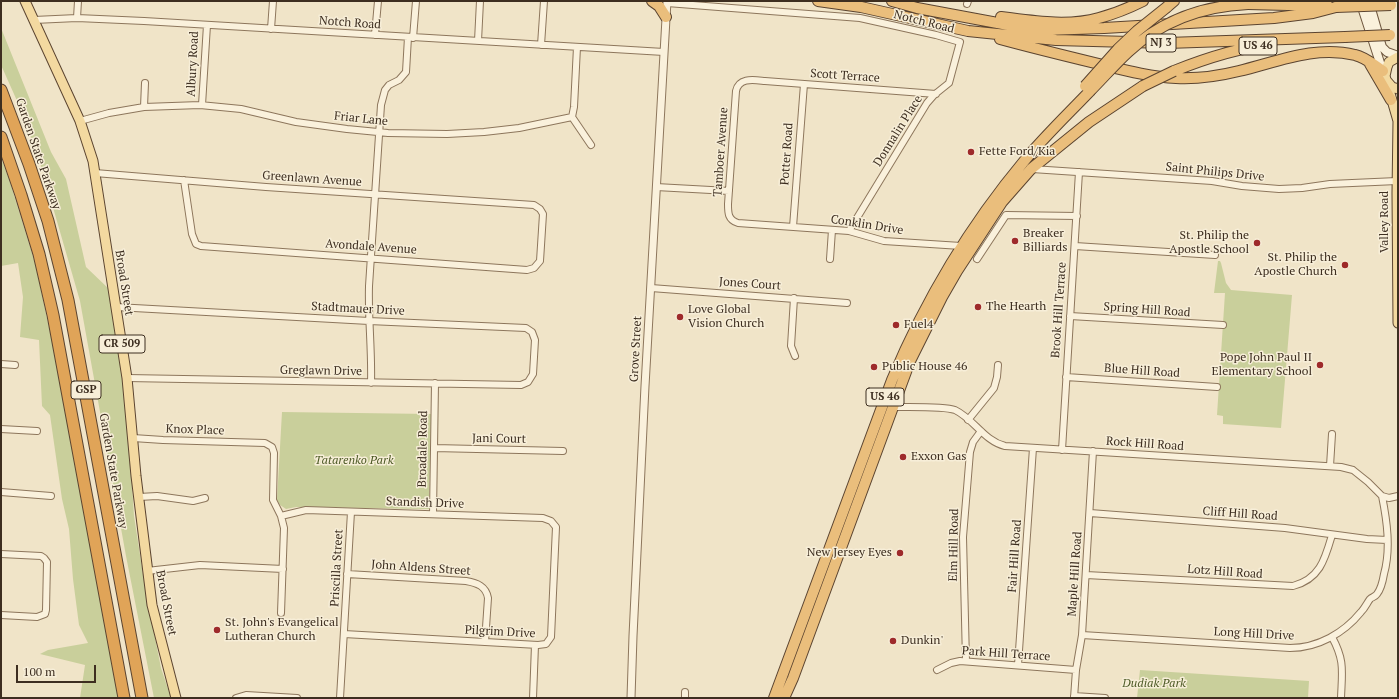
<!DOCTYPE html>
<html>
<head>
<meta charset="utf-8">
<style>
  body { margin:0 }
  #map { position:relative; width:1399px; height:699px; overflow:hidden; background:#f0e4c8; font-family:"PT Serif",serif }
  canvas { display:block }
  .frame { position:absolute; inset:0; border:2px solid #3d2e20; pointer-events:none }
  .scale { position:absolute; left:16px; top:665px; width:80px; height:18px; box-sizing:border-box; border:2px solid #3d2e20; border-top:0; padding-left:5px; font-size:12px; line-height:14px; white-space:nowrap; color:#3d2e20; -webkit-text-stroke:3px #f7eed8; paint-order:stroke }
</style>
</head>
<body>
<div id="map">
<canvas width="1399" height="699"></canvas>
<div class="frame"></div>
<div class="scale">100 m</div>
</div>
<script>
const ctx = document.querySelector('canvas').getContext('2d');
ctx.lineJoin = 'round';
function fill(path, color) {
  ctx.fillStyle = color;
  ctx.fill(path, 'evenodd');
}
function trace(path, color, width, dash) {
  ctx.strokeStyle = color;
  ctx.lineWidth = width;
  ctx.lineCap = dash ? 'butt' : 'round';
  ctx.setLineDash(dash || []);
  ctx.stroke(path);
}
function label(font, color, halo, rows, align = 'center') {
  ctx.font = font + ' "PT Serif",serif';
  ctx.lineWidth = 3;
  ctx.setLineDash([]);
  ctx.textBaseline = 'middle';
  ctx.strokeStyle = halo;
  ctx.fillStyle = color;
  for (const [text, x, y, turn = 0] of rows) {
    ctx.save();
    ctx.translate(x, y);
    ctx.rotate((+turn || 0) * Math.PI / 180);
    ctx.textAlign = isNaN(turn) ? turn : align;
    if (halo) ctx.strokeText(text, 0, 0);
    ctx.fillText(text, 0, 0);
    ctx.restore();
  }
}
fill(new Path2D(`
  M1,28L51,152L66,179L86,267L109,289L120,354L128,419L134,516L145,587L161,668L171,698H154L126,556L80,301L39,159L18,103L1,65Z
  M1,158L9,179L35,263L67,410L93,563L120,698H80L85,665L40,654L48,650L88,643L79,625L73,579L69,529L62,499L50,415L42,406L39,340L20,337L23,297L18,263L1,266Z
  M1218,261H1220L1221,263L1226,283L1231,290L1292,295L1281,428L1223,424V416L1217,415L1225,293H1214Z
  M282,412L431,414L429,509L296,507L286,509L280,505L277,500Z
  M1140,670L1309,681L1308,698H1137Z`), '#c9cf9b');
const minor = new Path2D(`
  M667,3L860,18L936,35L960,42L949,83L934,95L927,103L849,231
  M967,4L968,1
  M77,18L78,1
  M34,20L77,18L144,21L664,52
  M271,29L273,1
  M375,35L378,1
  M413,38L416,1
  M478,41L480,1
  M541,45L544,1
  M936,94L765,81C754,80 739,77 736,91L728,204C728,213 728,220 738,223L849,231L884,241L961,246
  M202,105L207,25
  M144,107L145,83
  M572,117L574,107L577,47
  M572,117L591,145
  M80,121L109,113L144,107L200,105L241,109L296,122L347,129L388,133L447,134L484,132L519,128L572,117
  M1032,169L1212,181L1242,186L1279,189L1302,188L1330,184L1397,181
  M95,173L266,187L534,205L540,209L543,214L540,261L534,268L527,270L201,246L196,244L192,234L184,180
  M656,187L729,191
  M793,227L804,84
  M1075,246L1215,255
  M830,259L832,230
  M977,259L1006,215L1077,216
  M651,288L847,303
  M794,298L791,346L795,356
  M116,307L369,321L526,328L532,332L535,340L533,374L528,382L521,385L127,378
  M1070,316L1223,325
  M1,364L15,365
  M1066,377L1217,387
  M371,383C372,350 368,318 369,286L381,105L385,90L389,85L399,80L406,72L408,37
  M893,407C906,407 944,406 955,410C974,419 984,441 1005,446L1341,467L1353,470L1368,482L1382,496L1389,498L1398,496
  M968,420L994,388L997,377L998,365
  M1,429L37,431
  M133,438L163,440L265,443L272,447L274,453L273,500L281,516L284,528L281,613
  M434,448L563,451
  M1062,450L1079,172
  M1330,466L1332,434
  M1,492L51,496
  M139,497L157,496L193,501L205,498
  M1090,513L1285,528L1367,539L1387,540
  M433,514L435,383
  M281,516L306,510L543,518L551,521L556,527L551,637L546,644L538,645L344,634
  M1,554L41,556L44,558L47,562L46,610L45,614L37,617L1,615
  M147,571L200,565L283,569
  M347,574L466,581C477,583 486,586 488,598L485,642
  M1086,575L1293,586C1320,579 1325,559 1332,535
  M1082,635L1290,648C1318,648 1344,633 1361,612C1365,608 1367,603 1370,599C1372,597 1375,597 1377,594C1381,589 1383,580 1384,574C1391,549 1387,521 1382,496
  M1332,637C1345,661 1342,671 1341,698
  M966,661L963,537L970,452L973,442L981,431
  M1018,665L1033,448
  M937,670L951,663L960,661L1076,670
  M1074,696L1105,698
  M236,698L246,695L297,698
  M340,698L351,512
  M533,698L535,645
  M685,698V692
  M1074,698L1076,670L1082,635L1093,451`);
const tertiary = new Path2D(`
  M631,698L633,636L645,386L667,1`);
const secondary = new Path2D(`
  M1360,1L1383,72
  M1369,2L1382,47L1387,52L1398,56`);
const primary = new Path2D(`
  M25,1L80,121L93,161L127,378L136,476L152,605L176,698
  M1398,57L1389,62L1387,67L1385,76L1398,121L1397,193L1398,323
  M1386,80L1392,87L1398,89`);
const trunk = new Path2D(`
  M652,1L659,6L666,17
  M818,1L861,7L968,31L1056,40L1167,43L1345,37
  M892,1L917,8L1019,27L1044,30L1104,28L1274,18L1313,13L1336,7
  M1248,4L1328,6
  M1167,7L1174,1
  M1001,17C1033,21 1067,27 1099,18C1114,14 1129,8 1143,1
  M1000,39C1033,48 1066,56 1099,64C1124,70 1151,77 1176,78C1197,79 1219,76 1239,71C1277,62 1315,45 1355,55C1365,57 1374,65 1383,71
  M1370,64L1391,100
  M1174,71C1204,59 1236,48 1268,45
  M774,698L892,380C926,299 969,227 1025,160C1045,136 1068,114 1090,91
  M784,698L793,678L910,361L942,297L957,271L1002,202L1031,169L1089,122L1143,86`);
const motorway = new Path2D(`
  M1,90L29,164L48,221L68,300L142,698
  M1,137L21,195L39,254L53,315L124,698`);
trace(minor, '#8d765c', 8);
trace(tertiary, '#8d765c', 9);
trace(secondary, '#6f573f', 10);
trace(primary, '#5b4430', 11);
trace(trunk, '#5b4430', 12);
trace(motorway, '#5b4430', 13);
trace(minor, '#faf1dc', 6);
trace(tertiary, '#faf1dc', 7);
trace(secondary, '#faf1dc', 8);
trace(primary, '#f3d9a0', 9);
trace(trunk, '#eabe7c', 10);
trace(motorway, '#e0a458', 11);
const trunkBridge = new Path2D(`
  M1336,7L1391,5
  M1345,37L1390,35
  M1085,86L1118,49L1137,31L1167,7
  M1143,86L1174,71
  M1090,91C1103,78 1115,64 1128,52C1161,21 1203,6 1248,4`);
trace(trunkBridge, '#5b4430', 12, []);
trace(trunkBridge, '#eabe7c', 10);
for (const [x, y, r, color] of [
  [971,152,4,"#9e2a2b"],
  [1015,241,4,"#9e2a2b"],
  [1257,243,4,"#9e2a2b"],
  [1345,265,4,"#9e2a2b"],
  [978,307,4,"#9e2a2b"],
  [680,317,4,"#9e2a2b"],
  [896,325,4,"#9e2a2b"],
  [1320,365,4,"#9e2a2b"],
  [874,367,4,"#9e2a2b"],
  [903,457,4,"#9e2a2b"],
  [900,553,4,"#9e2a2b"],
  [217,630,4,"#9e2a2b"],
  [893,641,4,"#9e2a2b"]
]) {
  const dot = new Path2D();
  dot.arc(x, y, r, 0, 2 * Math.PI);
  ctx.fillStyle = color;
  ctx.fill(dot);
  trace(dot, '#f7eed8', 1.5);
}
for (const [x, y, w] of [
  [1161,43,30],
  [1258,46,38],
  [122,344,46],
  [86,390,30],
  [885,397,38]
]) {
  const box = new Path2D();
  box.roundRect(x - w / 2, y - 9, w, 18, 3);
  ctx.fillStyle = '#f7eed8';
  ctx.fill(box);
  trace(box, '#3d2e20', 1);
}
label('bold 11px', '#3d2e20', null, [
  ["NJ 3",1161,43],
  ["US 46",1258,46],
  ["CR 509",122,344],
  ["GSP",86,390],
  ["US 46",885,397]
]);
label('12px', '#3d2e20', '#f7eed8', [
  ["Notch Road",924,22,14],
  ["Notch Road",350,23,4],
  ["Albury Road",193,64,-87],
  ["Scott Terrace",845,76,4],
  ["Friar Lane",361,119,6],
  ["Donnalin Place",898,131,-58],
  ["Tamboer Avenue",721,152,-86],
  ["Garden State Parkway",38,154,71],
  ["Potter Road",787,154,-86],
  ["Saint Philips Drive",1215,172,6],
  ["Greenlawn Avenue",312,179,4],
  ["Valley Road",1385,222,-90],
  ["Conklin Drive",867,225,9],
  ["Avondale Avenue",371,247,4],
  ["Broad Street",124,283,81],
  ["Jones Court",750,284,4],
  ["Stadtmauer Drive",358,309,3],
  ["Brook Hill Terrace",1059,310,-86],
  ["Spring Hill Road",1147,310,4],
  ["Grove Street",636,349,-87],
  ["Greglawn Drive",321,371,1],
  ["Blue Hill Road",1142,371,4],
  ["Knox Place",195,430,2],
  ["Jani Court",499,439,1],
  ["Rock Hill Road",1145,444,4],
  ["Broadale Road",423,449,-89],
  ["Garden State Parkway",113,471,80],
  ["Standish Drive",425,503,2],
  ["Cliff Hill Road",1240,514,4],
  ["Elm Hill Road",954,545,-89],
  ["Fair Hill Road",1015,556,-86],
  ["Priscilla Street",337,568,-87],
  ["John Aldens Street",421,568,4],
  ["Lotz Hill Road",1225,572,4],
  ["Maple Hill Road",1075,574,-86],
  ["Broad Street",166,603,79],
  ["Pilgrim Drive",500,632,3],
  ["Long Hill Drive",1254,634,3],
  ["Park Hill Terrace",1006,654,4]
]);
label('12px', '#3d2e20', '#f7eed8', [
  ["Fette Ford/Kia",979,152],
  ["Breaker",1023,234],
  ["Billiards",1023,248],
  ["St. Philip the",1249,236,"right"],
  ["Apostle School",1249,250,"right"],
  ["St. Philip the",1337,258,"right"],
  ["Apostle Church",1337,272,"right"],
  ["The Hearth",986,307],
  ["Love Global",688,310],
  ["Vision Church",688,324],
  ["Fuel4",904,325],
  ["Pope John Paul II",1312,358,"right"],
  ["Elementary School",1312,372,"right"],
  ["Public House 46",882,367],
  ["Exxon Gas",911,457],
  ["New Jersey Eyes",892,553,"right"],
  ["St. John's Evangelical",225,623],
  ["Lutheran Church",225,637],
  ["Dunkin'",901,641]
], 'left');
label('italic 12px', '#4d5a26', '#f7eed8', [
  ["Tatarenko Park",354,461],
  ["Dudiak Park",1154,684]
]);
</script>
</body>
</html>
